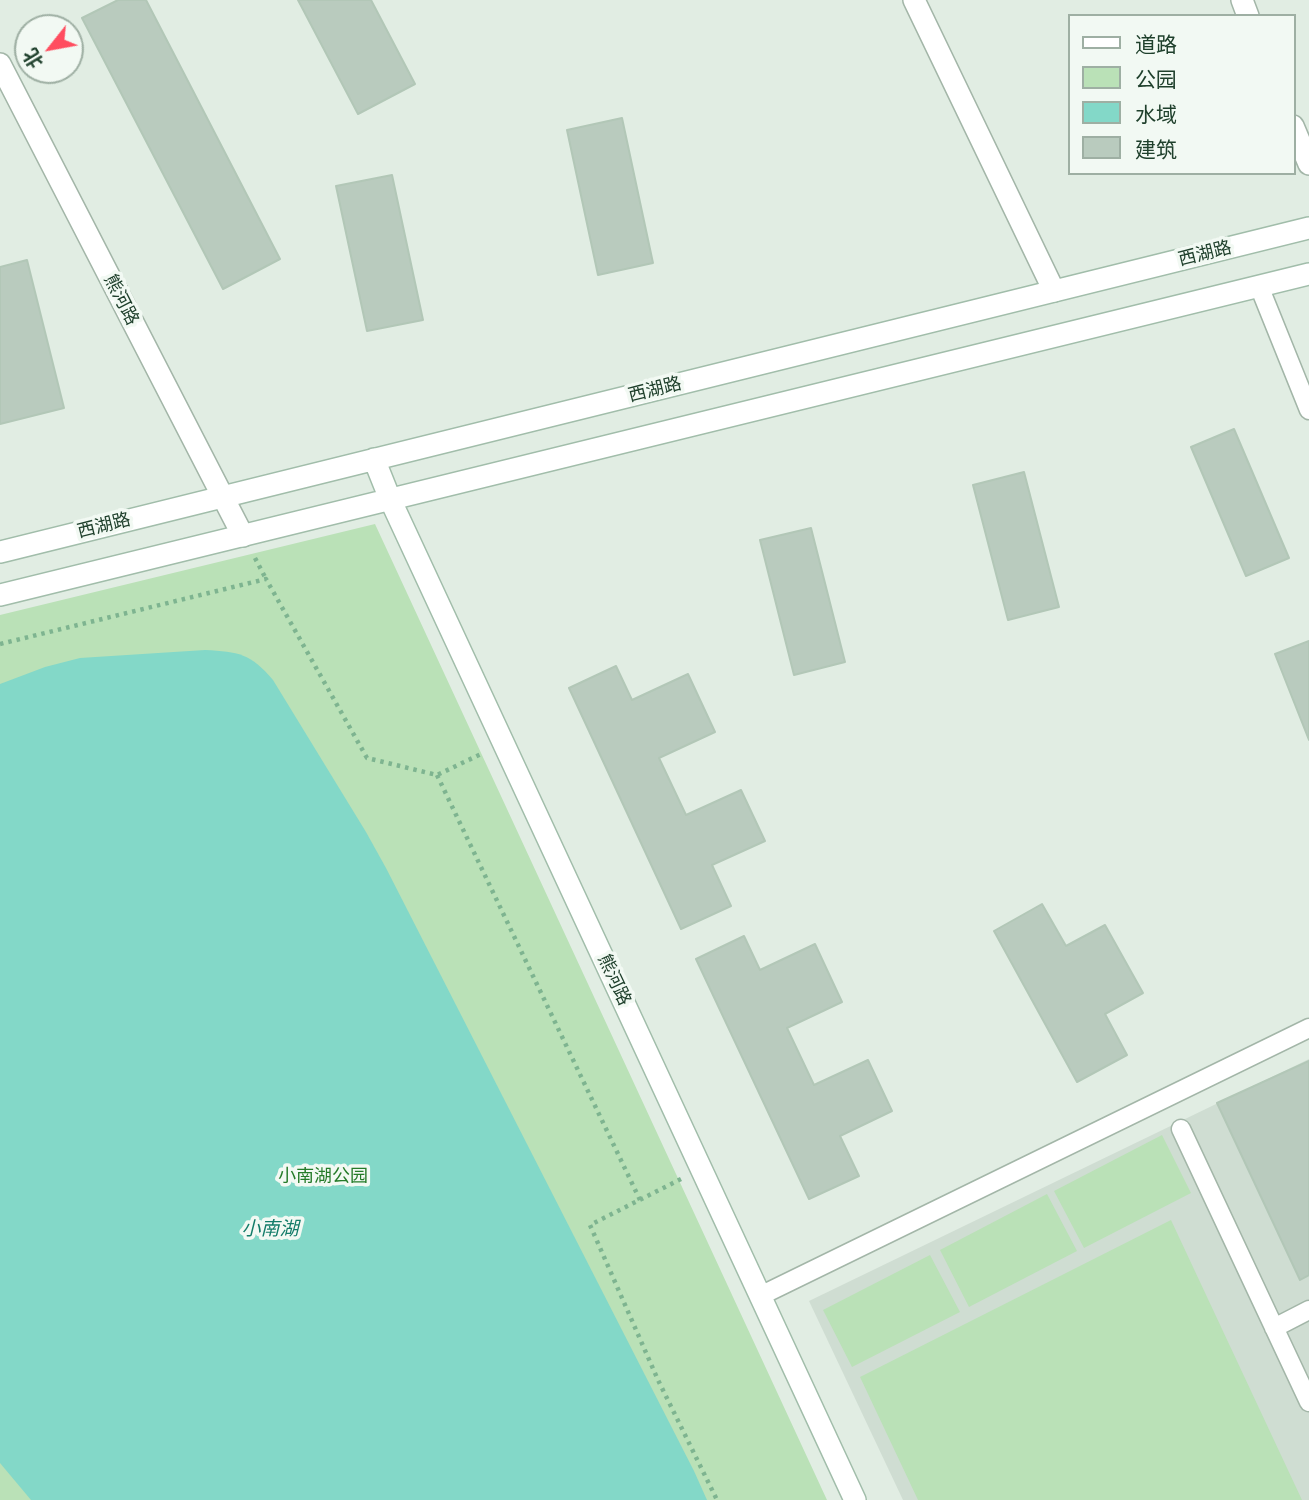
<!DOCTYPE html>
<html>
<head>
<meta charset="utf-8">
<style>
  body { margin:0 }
  #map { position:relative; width:1309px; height:1500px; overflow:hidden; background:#e1ede3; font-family:"IBM Plex Sans","Noto Sans SC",sans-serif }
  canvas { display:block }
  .legend { position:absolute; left:1068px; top:14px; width:228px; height:161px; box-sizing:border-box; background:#f2f9f3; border:2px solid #9eafa3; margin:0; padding:9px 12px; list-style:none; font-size:21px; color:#1f402c }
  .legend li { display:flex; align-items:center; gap:14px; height:35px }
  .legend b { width:35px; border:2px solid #9eafa3 }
  .north { position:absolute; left:14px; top:14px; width:70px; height:70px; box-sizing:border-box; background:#f2f9f3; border:2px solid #9eafa3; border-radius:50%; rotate:239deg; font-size:19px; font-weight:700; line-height:28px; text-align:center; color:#1f402c }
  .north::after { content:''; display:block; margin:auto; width:24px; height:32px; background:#ff4d5f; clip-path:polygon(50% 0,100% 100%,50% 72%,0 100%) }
</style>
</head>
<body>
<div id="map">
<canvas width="1309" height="1500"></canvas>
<ul class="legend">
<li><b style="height:9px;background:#fff"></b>道路</li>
<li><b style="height:19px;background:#bae1b7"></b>公园</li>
<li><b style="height:19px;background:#83d8c8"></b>水域</li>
<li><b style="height:19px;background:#b9cbbe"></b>建筑</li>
</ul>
<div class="north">北</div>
</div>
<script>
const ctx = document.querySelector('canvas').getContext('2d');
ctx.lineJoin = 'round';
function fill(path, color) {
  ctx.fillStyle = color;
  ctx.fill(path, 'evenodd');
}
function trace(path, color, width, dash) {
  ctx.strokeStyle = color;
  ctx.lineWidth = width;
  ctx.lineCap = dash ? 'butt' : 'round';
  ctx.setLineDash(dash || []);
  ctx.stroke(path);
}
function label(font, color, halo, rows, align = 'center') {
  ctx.font = font + ' "IBM Plex Sans","Noto Sans SC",sans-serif';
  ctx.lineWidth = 7;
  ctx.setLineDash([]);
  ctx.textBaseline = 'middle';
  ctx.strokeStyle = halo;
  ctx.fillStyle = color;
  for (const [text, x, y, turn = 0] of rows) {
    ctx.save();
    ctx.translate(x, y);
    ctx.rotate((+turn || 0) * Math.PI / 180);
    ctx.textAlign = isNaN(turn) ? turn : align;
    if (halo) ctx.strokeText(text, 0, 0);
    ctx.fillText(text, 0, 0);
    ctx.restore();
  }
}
fill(new Path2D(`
  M1309,1059V1500H903L809,1301Z`), '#cfddd2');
fill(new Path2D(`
  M375,524L827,1500H0V615Z
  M1162,1135L1191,1193L1084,1248L1054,1191Z
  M1047,1194L1077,1251L969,1307L940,1250Z
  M1171,1220L1302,1500H918L860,1377Z
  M930,1255L960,1312L852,1367L823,1310Z`), '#bae1b7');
fill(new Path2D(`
  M205,650C239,652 250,653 273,680L366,832L386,868L694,1471L707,1500H31L0,1463V684L45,667L80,658Z`), '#83d8c8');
const building = new Path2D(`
  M118,0H146L280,259L223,289L82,18Z
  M298,0H371L415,84L358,114Z
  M622,118L653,263L598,275L567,130Z
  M392,175L423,320L367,331L336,186Z
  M27,260L64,408L0,424V267Z
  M1234,429L1289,558L1246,576L1191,447Z
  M1024,472L1059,607L1008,620L973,485Z
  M811,528L845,662L794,675L760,540Z
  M1309,641V740L1275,654Z
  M616,666L632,700L688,674L715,732L659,758L686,815L741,790L765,841L712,865L731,906L681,929L569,688Z
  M1042,904L1066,946L1105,925L1143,993L1105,1014L1127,1055L1077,1082L994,931Z
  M744,936L760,970L815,944L842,1002L787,1028L814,1085L868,1060L892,1111L840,1136L859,1176L809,1199L696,959Z
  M1309,1061V1275L1300,1280L1217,1103Z`);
fill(building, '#b9cbbe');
trace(building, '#b2c7b7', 2);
const lane = new Path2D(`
  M1259,286L1309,410
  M1181,1129L1309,1402
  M760,1296L1309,1028
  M1274,1328L1309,1310`);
const street = new Path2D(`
  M914,0L1054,291
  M1242,0L1248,16
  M0,64L243,536
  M1293,126L1309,164`);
const secondary = new Path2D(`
  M374,459L390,499L855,1500
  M0,552L1309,228
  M0,595L1309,274`);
trace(lane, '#a3b6a8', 21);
trace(street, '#a3b6a8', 24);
trace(secondary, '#a1bdaa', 24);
trace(new Path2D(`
  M255,558L266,579
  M0,644L266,579L367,758L437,775L481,754
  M437,775L640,1200
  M681,1179L590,1225L658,1380L717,1500`), '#7eb490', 4.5, [3.5, 5]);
trace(lane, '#fff', 18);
trace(street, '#fff', 21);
trace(secondary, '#fff', 21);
label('18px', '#1f402c', '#f2f9f3', [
  ["西湖路",1205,254,-14],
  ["熊河路",121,300,63],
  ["西湖路",655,390,-14],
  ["西湖路",104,526,-14],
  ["熊河路",614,980,65]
]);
label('18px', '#257b29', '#f2f9f3', [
  ["小南湖公园",323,1177]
]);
label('italic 19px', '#137c69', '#f2f9f3', [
  ["小南湖",270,1230]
]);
</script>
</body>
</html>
